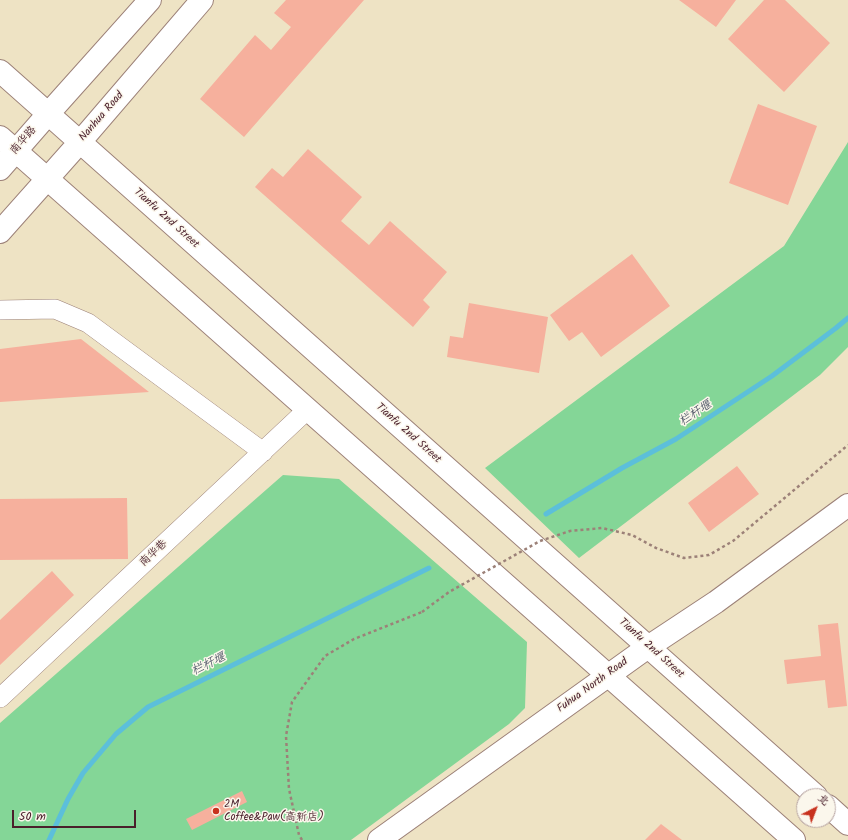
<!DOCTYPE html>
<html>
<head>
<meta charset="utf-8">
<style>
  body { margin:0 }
  #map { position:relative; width:848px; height:840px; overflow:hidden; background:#eee3c4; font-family:Kalam,"LXGW WenKai TC",sans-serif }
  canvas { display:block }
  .north { position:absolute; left:796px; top:788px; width:40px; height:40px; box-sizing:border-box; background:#fbf7ec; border:1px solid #b4a19f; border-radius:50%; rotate:42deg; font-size:11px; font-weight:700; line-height:16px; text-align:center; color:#4a1f2b }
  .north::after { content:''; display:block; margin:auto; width:14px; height:18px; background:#c8321e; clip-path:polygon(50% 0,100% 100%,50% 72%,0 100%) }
  .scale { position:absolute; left:12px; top:810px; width:124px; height:18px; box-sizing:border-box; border:2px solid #4a1f2b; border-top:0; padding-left:5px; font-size:12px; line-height:14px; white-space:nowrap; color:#4a1f2b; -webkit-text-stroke:3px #fbf7ec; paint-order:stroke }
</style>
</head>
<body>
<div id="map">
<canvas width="848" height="840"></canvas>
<div class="north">北</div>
<div class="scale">50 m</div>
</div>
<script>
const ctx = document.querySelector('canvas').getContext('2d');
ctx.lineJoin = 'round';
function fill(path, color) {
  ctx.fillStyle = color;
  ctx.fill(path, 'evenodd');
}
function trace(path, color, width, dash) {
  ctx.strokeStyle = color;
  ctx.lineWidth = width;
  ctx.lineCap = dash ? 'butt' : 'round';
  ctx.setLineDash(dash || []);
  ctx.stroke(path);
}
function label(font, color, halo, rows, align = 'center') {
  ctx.font = font + ' Kalam,"LXGW WenKai TC",sans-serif';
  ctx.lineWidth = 3;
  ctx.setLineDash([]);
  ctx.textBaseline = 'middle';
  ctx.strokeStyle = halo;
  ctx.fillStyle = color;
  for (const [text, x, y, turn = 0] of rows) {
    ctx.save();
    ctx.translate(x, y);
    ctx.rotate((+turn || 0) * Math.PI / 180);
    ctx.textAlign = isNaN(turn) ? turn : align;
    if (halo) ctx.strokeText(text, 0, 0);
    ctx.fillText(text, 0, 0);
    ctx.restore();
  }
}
fill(new Path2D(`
  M848,142V347L820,375L579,558L485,468L784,246Z
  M283,475L339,479L527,642L525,708L509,724L351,840H0V723Z`), '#84d697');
trace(new Path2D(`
  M546,514L622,468L676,439L772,376L836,328L848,318
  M49,840L68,799L83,773L116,734L148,707L429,568`), '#5cbfda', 5);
fill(new Path2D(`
  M286,0H364L244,137L200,99L255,35L271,50L291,27L274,13Z
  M679,0H736L716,27Z
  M764,0H785L830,43L784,92L728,39Z
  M758,104L817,126L788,205L729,183Z
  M308,149L362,197L341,221L369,245L390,221L447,272L423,300L430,307L413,327L255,187L272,168L283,177Z
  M632,254L670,306L601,357L582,332L569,341L550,315Z
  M469,303L548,317L539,373L447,357L450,336L463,338Z
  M81,339L149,392L0,402V349Z
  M737,466L759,494L709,532L688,503Z
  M127,498L128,559L0,560V499Z
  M52,571L74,595L0,665V620Z
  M838,623L847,706L828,708L825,680L787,684L784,660L821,656L818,625Z
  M242,791L247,802L192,830L186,819Z
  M661,824L682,840H645Z`), '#f6b09d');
const street = new Path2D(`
  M0,310L55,309L88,323L263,452
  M0,698L308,409`);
const secondary = new Path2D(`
  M0,71L816,796
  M0,137L794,840
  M0,169L48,114L150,0
  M0,232L80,142L202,0
  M828,806L848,824
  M379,840L648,647L716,602L848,505`);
trace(street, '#9c8178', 20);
trace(secondary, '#9c8178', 24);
trace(new Path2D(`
  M302,840L299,835L289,789L286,736L292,702L325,656L354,639L422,612`), '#9c8178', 2.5, [3, 3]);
trace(street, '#fff', 19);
trace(secondary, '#fff', 22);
trace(new Path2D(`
  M422,612L449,592L540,541L570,531L602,528L632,535L656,548L684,558L709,555L733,541L848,445`), '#9c8178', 2.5, [3, 3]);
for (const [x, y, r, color] of [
  [216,811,4,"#c8321e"]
]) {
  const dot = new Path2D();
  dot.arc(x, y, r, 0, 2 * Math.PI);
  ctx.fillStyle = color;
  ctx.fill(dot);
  trace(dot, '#fbf7ec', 1.5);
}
label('11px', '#4a1f2b', '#fbf7ec', [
  ["Nanhua Road",102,117,-49],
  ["南华路",24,141,-49],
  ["Tianfu 2nd Street",166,219,42],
  ["Tianfu 2nd Street",408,434,42],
  ["南华巷",154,554,-43],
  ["Tianfu 2nd Street",651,649,42],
  ["Fuhua North Road",593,686,-36]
]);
label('11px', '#4a1f2b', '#fbf7ec', [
  ["2M",224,805],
  ["Coffee&Paw(高新店)",224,818]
], 'left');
label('italic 12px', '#505768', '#fbf7ec', [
  ["栏杆堰",696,414,-33],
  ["栏杆堰",209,665,-26]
]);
</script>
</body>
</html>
